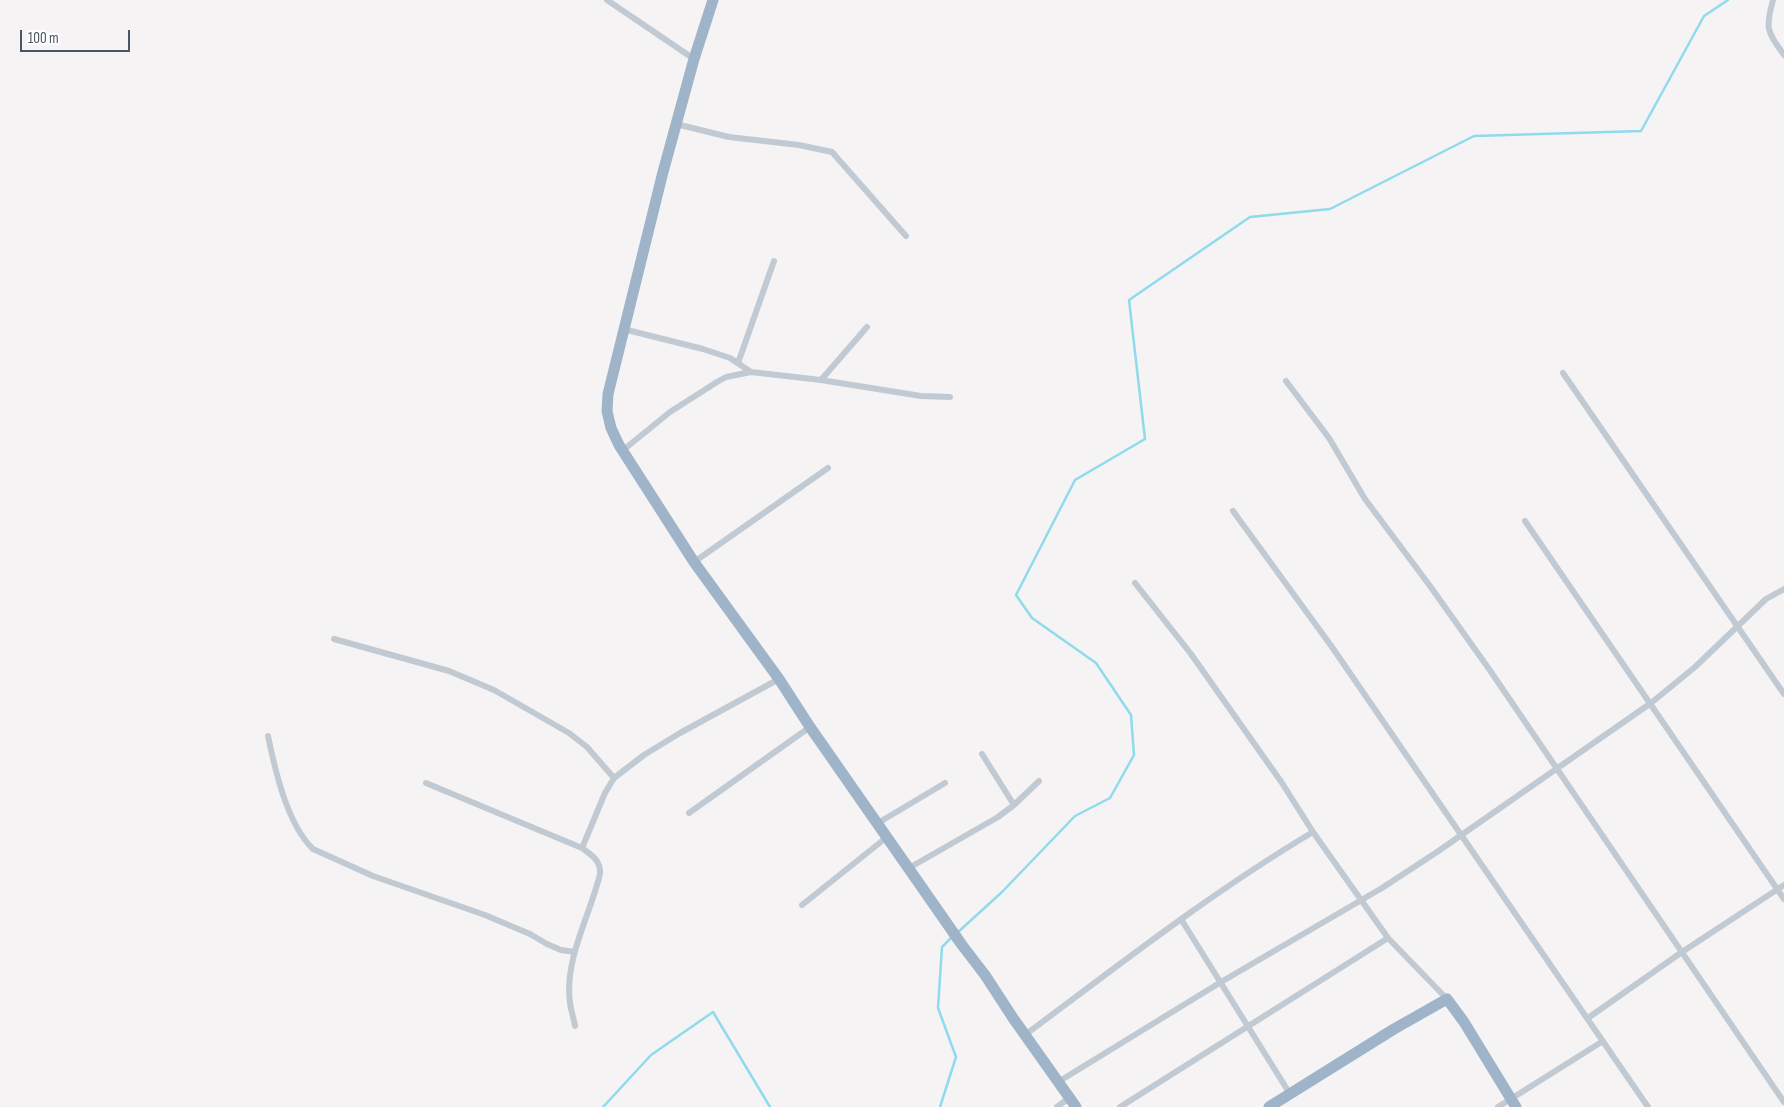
<!DOCTYPE html>
<html>
<head>
<meta charset="utf-8">
<style>
  body { margin:0 }
  #map { position:relative; width:1784px; height:1107px; overflow:hidden; background:#f5f3f3; font-family:"Sofia Sans Condensed",sans-serif }
  canvas { display:block }
  .scale { position:absolute; left:20px; top:30px; width:110px; height:22px; box-sizing:border-box; border:2px solid #4a5661; border-top:0; padding-left:6px; font-size:15px; line-height:18px; white-space:nowrap; color:#4a5661; -webkit-text-stroke:4px #fff; paint-order:stroke }
</style>
</head>
<body>
<div id="map">
<canvas width="1784" height="1107"></canvas>
<div class="scale">100 m</div>
</div>
<script>
const ctx = document.querySelector('canvas').getContext('2d');
ctx.lineJoin = 'round';
function trace(path, color, width, dash) {
  ctx.strokeStyle = color;
  ctx.lineWidth = width;
  ctx.lineCap = dash ? 'butt' : 'round';
  ctx.setLineDash(dash || []);
  ctx.stroke(path);
}
trace(new Path2D(`
  M957,933L1002,892L1075,816L1110,798L1134,755L1131,715L1096,663L1032,618L1016,595L1075,480L1145,439L1129,300L1250,217L1330,209L1474,136L1641,131L1704,16L1728,0
  M603,1107L651,1055L713,1012L770,1107
  M940,1107L956,1057L938,1008L942,947L953,936`), '#90daee', 2.5);
trace(new Path2D(`
  M607,0L694,59
  M1773,0C1765,29 1767,31 1784,55
  M676,124L729,137L799,145L832,152L906,236
  M623,329L703,349L730,358L751,372L821,380L921,396L950,397
  M738,363L774,261
  M1563,373L1784,694
  M821,380L867,327
  M1286,381L1329,438L1365,499L1430,586L1489,669L1784,1102
  M622,451L670,412L717,382L726,377L751,372
  M1233,511L1332,647L1648,1107
  M1525,521L1784,899
  M694,562L828,468
  M1135,583L1191,654L1282,783L1313,832L1388,938L1447,999
  M334,639L449,671L494,690L569,733L587,747L614,778
  M268,736C275,770 287,824 313,849L373,876L485,915L530,934L547,944L561,950L575,952
  M982,754L1014,805
  M426,783L582,848C592,855 601,861 600,874C590,916 564,959 570,1003C571,1011 574,1019 575,1026
  M689,813L810,727
  M878,823L945,783
  M582,848L605,793L614,778L644,755L680,733L779,679
  M909,868L998,817L1014,805L1039,781
  M802,905L887,837
  M1181,919L1290,1094
  M1588,1018L1682,952L1784,885
  M1025,1035C1119,965 1212,892 1313,832
  M1058,1082L1221,982L1382,888L1437,852L1651,703L1695,667L1766,599L1784,589
  M1057,1107L1069,1098
  M1120,1107L1388,938
  M1498,1107L1603,1041`), '#c1cad2', 6);
trace(new Path2D(`
  M713,0L694,59L663,172L608,394L607,411L611,428L619,445L694,562L779,679L810,727L962,945L985,975L1013,1018L1076,1107
  M1269,1107L1394,1029L1447,999L1464,1022L1516,1107`), '#9fb4c9', 11);
</script>
</body>
</html>
